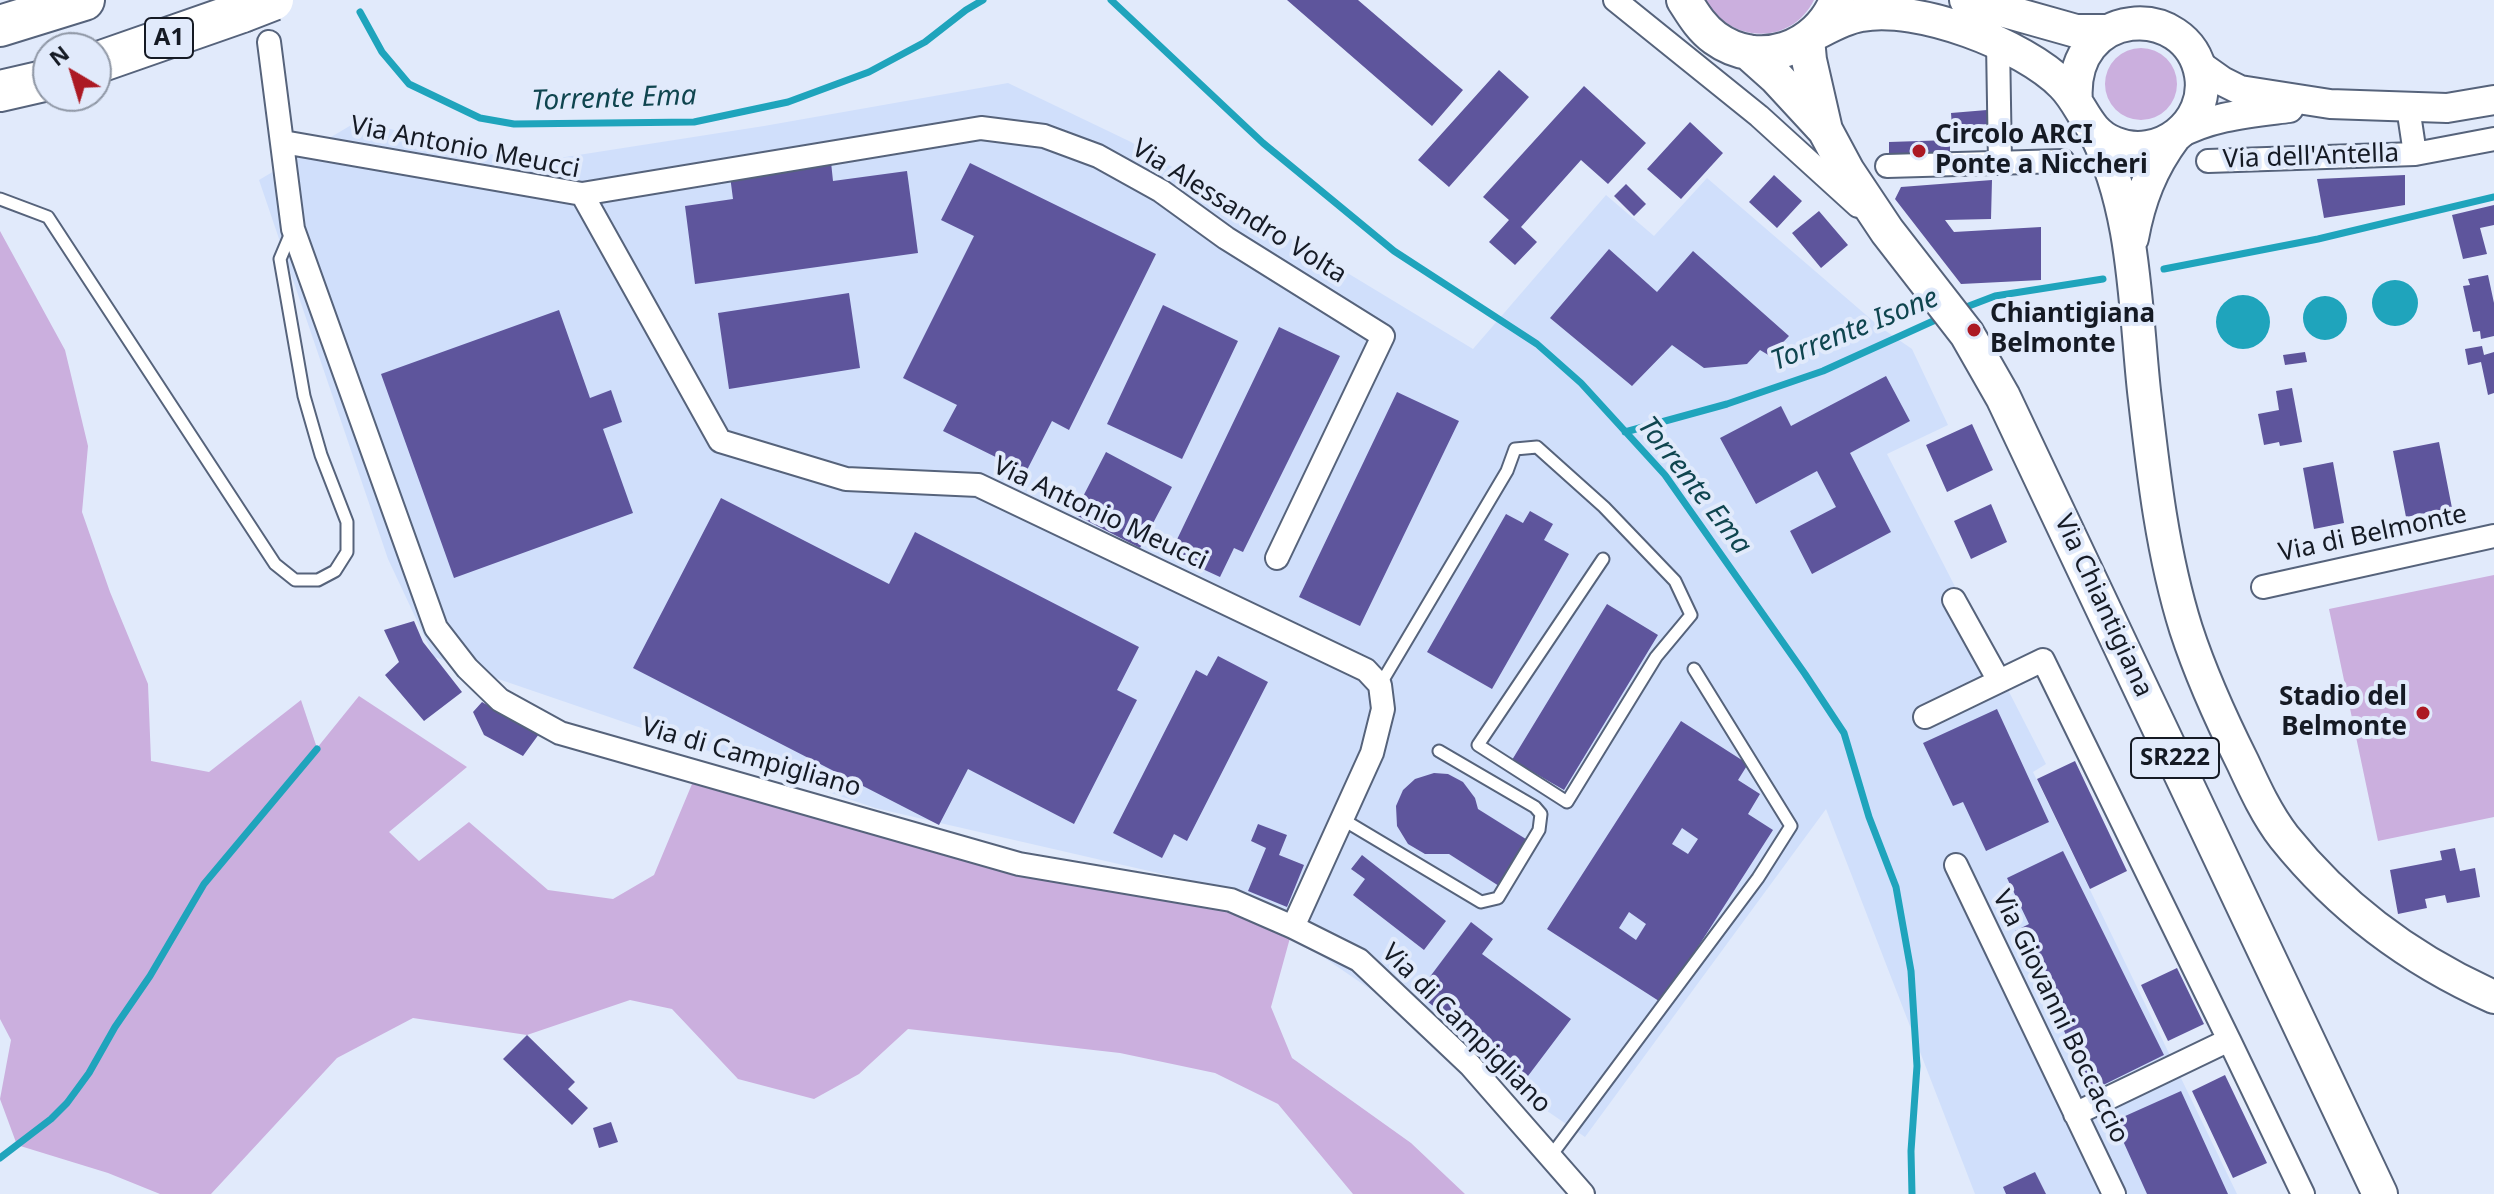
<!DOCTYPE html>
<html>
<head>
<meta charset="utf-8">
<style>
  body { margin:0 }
  #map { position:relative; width:2494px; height:1194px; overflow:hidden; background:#e1eafb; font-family:"Noto Sans",sans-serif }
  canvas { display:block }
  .north { position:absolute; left:32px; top:32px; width:80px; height:80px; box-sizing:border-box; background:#e1eafb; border:2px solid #8f97a5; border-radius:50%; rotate:322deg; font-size:22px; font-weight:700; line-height:32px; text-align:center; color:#151a24 }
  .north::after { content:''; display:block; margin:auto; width:28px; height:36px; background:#ac1923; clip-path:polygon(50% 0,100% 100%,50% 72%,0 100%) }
</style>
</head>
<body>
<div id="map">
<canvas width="2494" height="1194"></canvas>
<div class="north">N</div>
</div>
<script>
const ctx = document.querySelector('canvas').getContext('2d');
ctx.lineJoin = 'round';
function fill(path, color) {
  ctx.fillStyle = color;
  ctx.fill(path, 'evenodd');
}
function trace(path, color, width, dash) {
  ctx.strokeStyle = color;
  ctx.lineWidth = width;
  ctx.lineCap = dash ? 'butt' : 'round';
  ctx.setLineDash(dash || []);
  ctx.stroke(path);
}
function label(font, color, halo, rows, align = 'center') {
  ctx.font = font + ' "Noto Sans",sans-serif';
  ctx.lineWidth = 8;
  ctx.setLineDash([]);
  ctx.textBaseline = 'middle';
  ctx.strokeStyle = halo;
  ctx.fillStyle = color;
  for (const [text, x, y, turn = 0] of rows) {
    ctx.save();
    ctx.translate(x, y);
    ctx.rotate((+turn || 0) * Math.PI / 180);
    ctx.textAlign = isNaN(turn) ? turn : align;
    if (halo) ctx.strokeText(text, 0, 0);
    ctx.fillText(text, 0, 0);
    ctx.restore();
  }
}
fill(new Path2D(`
  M1008,83L1131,142L1473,349L1606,195L1654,236L1707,178L1880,327L1912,349L1948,425L1887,454L2046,764L2033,772L2237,1194H1975L1826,809L1585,1137L1223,888L875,808L434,657L388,559L259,180L358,121L527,163L764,126Z`), '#d0dffb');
fill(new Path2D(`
  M1706,0H1814C1791,46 1730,44 1706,0Z
  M2105 84a36 36 0 1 1 72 0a36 36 0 1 1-72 0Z
  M0,231L65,350L88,446L82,512L110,592L148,684L151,761L209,772L301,700L317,748L359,696L467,767L389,832L419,861L469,822L548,890L613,899L654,875L697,772L1019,864L1231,900L1293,927L1271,1007L1292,1058L1411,1143L1465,1194H1353L1278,1104L1215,1073L1120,1053L908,1029L859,1074L814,1099L738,1079L672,1009L630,1000L527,1035L413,1018L337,1058L211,1194H160L108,1173L17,1145L0,1099L11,1040L0,1019Z
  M2494,575V817L2378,841L2329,609Z`), '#cbafde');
fill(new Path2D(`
  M2372 303a23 23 0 1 1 46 0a23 23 0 1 1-46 0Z
  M2216 322a27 27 0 1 1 54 0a27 27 0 1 1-54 0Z
  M2303 318a22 22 0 1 1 44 0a22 22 0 1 1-44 0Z`), '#1fa4bc');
trace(new Path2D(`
  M1111,0L1263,143L1394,251L1537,344L1581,383L1665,475L1805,674L1844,733L1869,817L1896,887L1911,971L1917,1066L1911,1151L1912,1194
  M360,12L382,52L409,84L480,118L514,124L694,122L788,102L869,72L925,42L966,10L983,0
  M2164,269L2318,239L2494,197
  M1961,309L1995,296L2103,279
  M1625,432L1727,404L1823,371L1942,317
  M0,1158L51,1119L67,1103L89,1073L115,1027L150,976L204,884L317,749`), '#1fa4bc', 7);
fill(new Path2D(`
  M1287,0H1358L1463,90L1432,126Z
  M1499,70L1529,97L1449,187L1418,160Z
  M1584,86L1646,143L1608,184L1581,160L1521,227L1537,242L1515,265L1489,242L1509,220L1483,197Z
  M1987,110L1988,124L1952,127L1951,113Z
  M1690,122L1723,153L1681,199L1647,169Z
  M1950,140V160L1889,162V142Z
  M831,162L833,181L907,171L918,253L695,284L685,206L733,199L730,176Z
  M970,163L1156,254L1069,430L1052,421L1026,472L943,431L957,405L903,378L974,236L941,220Z
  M1774,175L1802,201L1777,228L1749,202Z
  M2405,175V205L2324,218L2317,179Z
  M1992,180L1991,219L1945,220L1954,232L2041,227V280L1961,284L1895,199L1901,187Z
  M1626,184L1646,204L1634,216L1614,196Z
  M2494,205V225L2480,228L2487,254L2463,259L2452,215Z
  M1819,211L1848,245L1821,268L1792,233Z
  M1609,249L1657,292L1693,251L1789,336L1770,356L1760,350L1747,364L1704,368L1672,345L1632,386L1550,318Z
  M2488,275L2494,303V336L2481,339L2480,331L2473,332L2463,286L2470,285L2468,279Z
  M849,293L860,368L729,389L718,313Z
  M1163,305L1238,341L1182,459L1107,424Z
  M559,310L590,398L611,390L622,422L603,429L633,513L454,578L381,374Z
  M1279,327L1340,356L1243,552L1234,548L1220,577L1170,554Z
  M2482,346L2484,355L2494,352V393L2488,395L2481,362L2468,365L2465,349Z
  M2305,352L2307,362L2285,365L2283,355Z
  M1886,376L1910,421L1850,453L1891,532L1812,574L1790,531L1836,507L1817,471L1756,504L1720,438L1781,406L1791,426Z
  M2292,388L2302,442L2280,446L2279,442L2264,445L2258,414L2279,410L2276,391Z
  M1397,392L1459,421L1360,626L1299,597Z
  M1972,424L1993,470L1947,492L1926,445Z
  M2439,442L2452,508L2406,517L2393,451Z
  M1106,452L1172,487L1140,548L1074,514Z
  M2333,462L2344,523L2314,529L2303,468Z
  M721,498L889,584L915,532L1139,647L1117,690L1137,700L1074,824L968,769L939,825L633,668Z
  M1991,504L2007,542L1971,559L1954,521Z
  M1530,511L1553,524L1544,540L1569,554L1492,689L1427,652L1506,514L1523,523Z
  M1607,604L1658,635L1564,790L1512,760Z
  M414,621L423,642L462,692L424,721L385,675L399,662L384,630Z
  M1218,656L1268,682L1187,841L1174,834L1162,858L1113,833L1196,670L1207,676Z
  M482,702L539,734L523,756L484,735L473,712Z
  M1997,709L2049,822L1986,851L1963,802L1953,806L1923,743Z
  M1681,721L1748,764L1738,780L1760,794L1748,814L1773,830L1662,1003L1547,929ZM1682,828L1698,839L1688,854L1672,844ZM1629,912L1646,924L1636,940L1619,928Z
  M2075,761L2127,871L2090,889L2037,779Z
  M1434,773L1448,774L1463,782L1475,798L1478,809L1529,841L1499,886L1449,854H1425L1408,844L1397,826L1396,806L1403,790L1415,779Z
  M1258,824L1287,835L1279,855L1304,865L1287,907L1248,891L1266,848L1251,841Z
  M2455,848L2460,871L2475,868L2480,897L2447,903L2445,895L2425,899L2427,908L2398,914L2390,870L2442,860L2440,851Z
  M2063,851L2164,1055L2093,1090L2015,931L2029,924L2007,878Z
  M1362,855L1446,921L1424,950L1353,895L1365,879L1351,869Z
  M1471,922L1493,939L1482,954L1571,1019L1528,1076L1417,994Z
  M2177,968L2204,1024L2168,1041L2141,985Z
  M527,1035L575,1082L568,1089L588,1108L572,1125L503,1059Z
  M2225,1075L2267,1163L2233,1178L2192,1091Z
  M2181,1091L2228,1194H2147L2114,1121Z
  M611,1122L618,1142L599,1148L593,1128Z
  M2035,1172L2046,1194H2006L2003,1187Z`), '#5e559c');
const service = new Path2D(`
  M0,199L48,217L275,564L295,580H318L335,571L347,552V522L321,455L304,396L280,259L291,233
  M1380,685L1507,471L1515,449L1537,447L1604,507L1675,581L1691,615L1656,657L1567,802L1478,745L1603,559
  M1342,819L1481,902L1498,898L1539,830L1541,814L1535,807L1439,751
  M1550,1157L1758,878L1791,826L1694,669`);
const minor = new Path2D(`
  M1615,0L1759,116L1858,206
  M269,42L293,229L436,628L467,668L500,700L560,733L1019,864L1231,900L1293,927L1359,960L1470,1065L1583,1194
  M1998,43L2000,163
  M283,142L582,194L720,441L846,479L978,485L1366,670L1380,685L1383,709L1372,753L1293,927
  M2415,154L2494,139
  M2208,161L2415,154L2408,107
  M1887,166L2063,161
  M582,194L981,128L1044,136L1098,156L1161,191L1226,238L1383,336L1277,558
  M2263,587L2494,536
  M1954,600L1999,681
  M1925,717L2043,660L2229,1040
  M1956,865L2114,1194
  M2075,1114L2229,1040L2303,1194`);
const tertiary = new Path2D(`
  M2198,64L2222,81L2240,90L2330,104L2447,108L2494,100
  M2175,136C2210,116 2250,113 2289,108`);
const secondary = new Path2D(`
  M1966,0L2076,31H2104
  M1811,36C1827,28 1843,18 1861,15C1917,4 2024,45 2063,85C2083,105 2086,132 2114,143C2159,162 2209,123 2201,75C2188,0 2068,5 2076,102
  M2094,131C2135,206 2135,307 2144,391C2153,470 2162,553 2186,629C2201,675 2222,721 2243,763C2255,789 2267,815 2284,837C2340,907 2413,961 2494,997
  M2132,238C2139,200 2151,168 2175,136`);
const primary = new Path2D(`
  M1684,0C1693,14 1701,28 1715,38C1759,70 1818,49 1837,0
  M1807,39L1809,60L1825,130L1847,171L1887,231L1967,334L2003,397L2380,1194
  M1748,52L1776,77L1824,129`);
const motorway = new Path2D(`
  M0,26L84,0
  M96,63L242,12
  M0,91L48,80`);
trace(service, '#56637b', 15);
trace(minor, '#56637b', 26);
trace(tertiary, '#56637b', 32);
trace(secondary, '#56637b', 36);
trace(primary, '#56637b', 38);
trace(motorway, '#56637b', 44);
trace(service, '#fff', 11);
trace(minor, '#fff', 22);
trace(tertiary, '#fff', 28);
trace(secondary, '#fff', 32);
trace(primary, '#fff', 34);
trace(motorway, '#fff', 40);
const motorwayBridge = new Path2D(`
  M242,12L273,0`);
trace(motorwayBridge, '#56637b', 44, []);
trace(motorwayBridge, '#fff', 40);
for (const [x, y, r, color] of [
  [1919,151,8,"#ac1923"],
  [1974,330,8,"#ac1923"],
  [2423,713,8,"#ac1923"]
]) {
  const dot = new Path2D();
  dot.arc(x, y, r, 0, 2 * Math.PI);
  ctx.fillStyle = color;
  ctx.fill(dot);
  trace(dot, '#e1eafb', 3);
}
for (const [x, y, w] of [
  [169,38,48],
  [2175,758,88]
]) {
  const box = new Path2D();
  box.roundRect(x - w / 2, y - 20, w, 40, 6);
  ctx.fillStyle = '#e1eafb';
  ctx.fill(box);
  trace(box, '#151a24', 2);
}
label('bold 24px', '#151a24', null, [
  ["A1",169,38],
  ["SR222",2175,758]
]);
label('bold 26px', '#151a24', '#e1eafb', [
  ["Circolo ARCI",1935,136],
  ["Ponte a Niccheri",1935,166],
  ["Chiantigiana",1990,315],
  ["Belmonte",1990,345],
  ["Stadio del",2407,698,"right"],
  ["Belmonte",2407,728,"right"]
], 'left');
label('26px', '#151a24', '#e1eafb', [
  ["Via Antonio Meucci",465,148,11],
  ["Via dell'Antella",2311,157,-2],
  ["Via Alessandro Volta",1239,212,32],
  ["Via Antonio Meucci",1100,514,25],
  ["Via di Belmonte",2373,534,-12],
  ["Via Chiantigiana",2103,606,65],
  ["Via di Campigliano",751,758,16],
  ["Via Giovanni Boccaccio",2060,1017,64],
  ["Via di Campigliano",1466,1029,45]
]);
label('italic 28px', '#0f454f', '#e1eafb', [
  ["Torrente Ema",614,99,-2],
  ["Torrente Isone",1855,330,-22],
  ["Torrente Ema",1694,486,52]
]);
</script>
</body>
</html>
